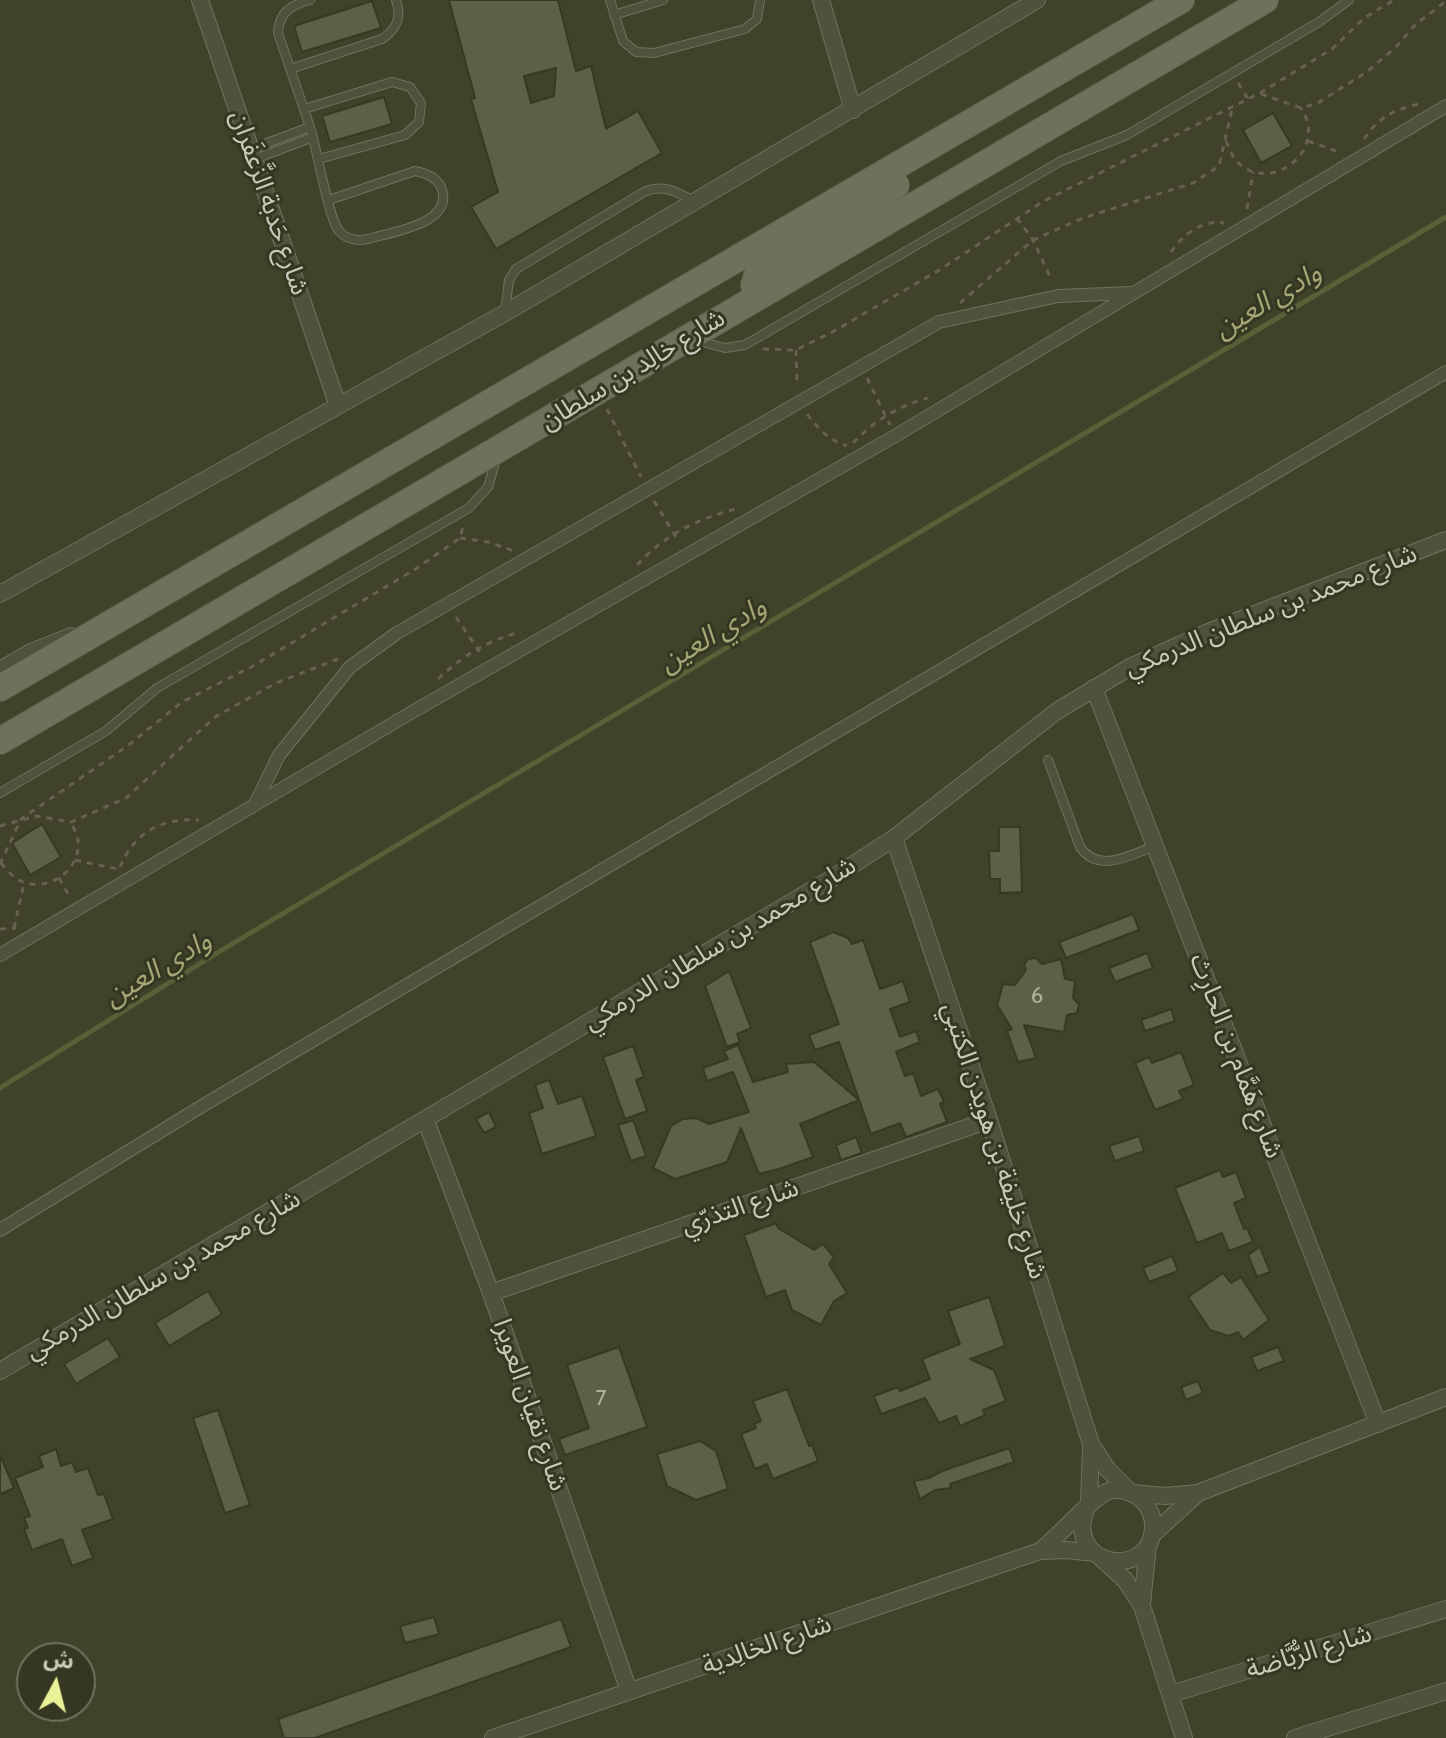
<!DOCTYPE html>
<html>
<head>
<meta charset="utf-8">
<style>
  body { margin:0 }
  #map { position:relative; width:1446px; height:1738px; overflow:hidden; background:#404229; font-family:Cabin,"Noto Sans Arabic",sans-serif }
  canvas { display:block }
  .north { position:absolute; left:16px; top:1642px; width:80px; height:80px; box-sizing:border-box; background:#353722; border:2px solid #70725f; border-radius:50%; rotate:7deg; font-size:22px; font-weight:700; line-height:32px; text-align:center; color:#c9cbba }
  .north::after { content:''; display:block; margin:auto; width:28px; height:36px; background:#e8f398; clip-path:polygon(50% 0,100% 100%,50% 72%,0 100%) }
</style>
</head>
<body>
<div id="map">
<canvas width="1446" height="1738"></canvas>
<div class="north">ش</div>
</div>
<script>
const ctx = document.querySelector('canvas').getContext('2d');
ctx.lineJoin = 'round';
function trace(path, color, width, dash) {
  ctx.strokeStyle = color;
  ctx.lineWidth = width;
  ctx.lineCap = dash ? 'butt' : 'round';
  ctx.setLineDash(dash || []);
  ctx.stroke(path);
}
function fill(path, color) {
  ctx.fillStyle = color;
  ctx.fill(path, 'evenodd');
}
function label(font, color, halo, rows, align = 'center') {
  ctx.font = font + ' Cabin,"Noto Sans Arabic",sans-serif';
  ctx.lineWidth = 6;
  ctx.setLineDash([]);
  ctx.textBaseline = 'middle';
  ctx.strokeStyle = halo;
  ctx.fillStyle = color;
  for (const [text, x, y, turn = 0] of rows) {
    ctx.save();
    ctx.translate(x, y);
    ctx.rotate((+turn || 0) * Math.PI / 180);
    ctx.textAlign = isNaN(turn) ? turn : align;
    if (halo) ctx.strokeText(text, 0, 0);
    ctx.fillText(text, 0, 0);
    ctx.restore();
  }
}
trace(new Path2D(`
  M0,1088L217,953L1446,217`), '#5b5f37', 5);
const building = new Path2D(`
  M449,0H558L576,71L591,66L606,129L638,111L662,153L496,249L471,207L498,192L471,99L475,98ZM556,68L554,96L531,103L524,76Z
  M372,1L381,28L302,52L294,26Z
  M384,97L392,124L330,142L322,116Z
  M1273,113L1292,146L1261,163L1243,130Z
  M42,824L61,857L30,875L12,843Z
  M999,827H1020L1022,892L1000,893V879H990L989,851H999Z
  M1133,914L1139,930L1066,958L1059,942Z
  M833,932L848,938L852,944L863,940L880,989L903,981L910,1002L890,1009L900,1037L916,1031L920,1042L896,1052L905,1076L913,1073L921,1096L938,1089L944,1102L940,1104L947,1122L906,1137L900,1123L871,1134L839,1042L815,1050L809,1035L839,1024L810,942Z
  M1147,953L1153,968L1115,982L1109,968Z
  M1036,958L1042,964L1061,959L1065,979L1075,981L1073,998L1079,1004L1077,1013L1067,1015L1064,1032L1024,1025L1036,1058L1018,1062L1007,1031L1012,1029L997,1005L1003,984L1015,985L1026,970L1024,965L1028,959Z
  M729,971L751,1028L737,1034L740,1042L727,1047L705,986Z
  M1171,1009L1175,1021L1145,1031L1141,1020Z
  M738,1045L753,1082L788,1072L786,1064L814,1062L859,1100L800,1124L813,1157L779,1169L759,1174L741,1128L727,1162L675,1179L653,1168L671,1126L683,1119L696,1118L709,1124L749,1112L733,1072L707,1081L703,1068L728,1059L724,1051Z
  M633,1046L644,1077L636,1080L647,1111L625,1119L603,1057Z
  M1181,1052L1194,1085L1179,1091L1183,1099L1155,1110L1135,1063L1149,1057L1152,1063Z
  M549,1080L558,1104L582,1096L596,1136L542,1154L529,1113L543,1108L535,1085Z
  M489,1112L496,1127L484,1133L476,1119Z
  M633,1120L646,1156L631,1161L618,1125Z
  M1139,1136L1144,1151L1115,1161L1109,1146Z
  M856,1137L862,1153L841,1160L836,1145Z
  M1220,1170L1223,1177L1236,1172L1246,1198L1234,1203L1244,1229L1247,1228L1253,1242L1229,1251L1222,1233L1197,1243L1175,1188Z
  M776,1223L778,1228L814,1250L823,1244L834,1257L829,1264L847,1293L834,1301L821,1325L792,1310L785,1290L766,1297L744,1235Z
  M1260,1247L1270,1272L1257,1277L1248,1255Z
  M1172,1256L1178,1271L1149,1282L1143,1268Z
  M1223,1273L1231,1283L1241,1277L1269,1320L1243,1340L1238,1332L1229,1336L1210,1330L1188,1297Z
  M208,1291L222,1314L169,1346L155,1323Z
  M989,1297L1005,1346L970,1359L994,1370L1006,1401L983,1410L985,1415L960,1426L956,1416L939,1423L925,1398L881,1414L874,1396L898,1387L900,1391L930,1379L922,1359L960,1344L948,1311Z
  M108,1338L120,1357L76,1384L64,1364Z
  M619,1347L647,1427L565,1455L559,1439L589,1428L567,1365Z
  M1278,1347L1284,1361L1257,1371L1251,1357Z
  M1198,1381L1203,1393L1186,1400L1181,1387Z
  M787,1389L809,1446L812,1445L818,1461L773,1479L767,1464L755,1469L741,1434L756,1428L754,1424L761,1421L753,1401Z
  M218,1410L250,1505L225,1513L193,1418Z
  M700,1441L716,1451L728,1489L696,1500L667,1486L657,1454Z
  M1009,1448L1014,1462L950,1484L951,1488L935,1490L920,1499L914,1481L929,1478L942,1471Z
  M56,1449L61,1466L72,1462L76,1472L88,1468L98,1495L104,1494L113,1519L82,1530L93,1558L72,1566L62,1539L32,1550L24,1529L28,1528L24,1518L30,1516L15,1478L43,1467L39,1456Z
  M0,1455L14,1488L0,1494Z
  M434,1617L439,1634L405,1643L400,1626Z
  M561,1619L571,1647L315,1738H284L278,1719Z`);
fill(building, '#5e6045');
trace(building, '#373924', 2);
const service = new Path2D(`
  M310,0C291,5 279,12 278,33L310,127C317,149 328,217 339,231C347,240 358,241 368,239C391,232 456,224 441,187C436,177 426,173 415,171L329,200
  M610,0L623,41L636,52L654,53L745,29L757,19L760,0
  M614,15L663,0
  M290,69L382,39C397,29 402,17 396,0
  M304,109L392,82L410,87L421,103L419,122L405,135L319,159
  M251,149L310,127
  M255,159L313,137
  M505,312L509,280L516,269L644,192C664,183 678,193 696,202
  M695,340L725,348L745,345L1061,161L1127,135L1319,22L1349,0
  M1048,760L1080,847C1099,874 1130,855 1155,846
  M0,793L106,731L157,688L469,508L488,487L497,456`);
const pedestrian = new Path2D(`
  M255,804L279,755L350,667L397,633L939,322L1058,296L1131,293
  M0,955L414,711L895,436L1446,106
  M0,1230L207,1103L1446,372`);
const minor = new Path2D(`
  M200,0L338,406
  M821,0L853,110
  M0,594L505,313L1037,0
  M0,670L31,652L71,636
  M1094,688L1378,1424
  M894,838L989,1120L1091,1444L1108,1470L1130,1492
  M426,1121L491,1293L629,1691
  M491,1293L989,1120
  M0,1371L834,877L894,838L1057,711L1130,667L1206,633L1446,540
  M1132,1493L1165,1496L1198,1493L1446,1397
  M1089,1503L1091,1446
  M1152,1535L1198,1493
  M1040,1551C1057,1538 1094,1495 1109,1491C1122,1488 1134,1493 1143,1501C1150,1509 1154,1519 1153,1529C1149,1581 1062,1567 1087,1507
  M1102,1559L1125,1580L1142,1606L1184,1738
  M1142,1604L1148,1545
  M1171,1694L1446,1609
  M493,1738L1040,1551L1067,1550L1094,1553
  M1295,1738L1446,1691`);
const primary = new Path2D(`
  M760,294L754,285L757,275L896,185
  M0,688L1181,0
  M0,741L1265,0`);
trace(service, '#70725e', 10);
trace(pedestrian, '#70725e', 14);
trace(minor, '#70725e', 18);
trace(primary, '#5c5e4a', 28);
trace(new Path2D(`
  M1238,83L1248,99
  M1261,94L1301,108L1318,103L1368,71L1396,47L1415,25L1446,1
  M1364,139C1378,118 1394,109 1419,104
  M1226,141C1228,146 1231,153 1234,158C1259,192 1314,165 1308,125C1307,119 1304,113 1301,108
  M1308,141L1342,153
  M1247,209L1253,172
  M1017,218L1033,240L1052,281
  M1171,252C1182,235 1203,219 1224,223
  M960,303L1033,240L1083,218L1193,183L1219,166L1232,109
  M763,349L796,350L836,330L941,269L1042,202L1260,93L1332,49L1364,18L1394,0
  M796,350L797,386
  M867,378L890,425
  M607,409L641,477
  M807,414C819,429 828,440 847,446
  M853,443C874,421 898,406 928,398
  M654,501L679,542
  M460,538L488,542L514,551
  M637,565C666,534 698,518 740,508
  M456,617L483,657
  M438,679C462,656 488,640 521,632
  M0,826L36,816L71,822L126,798L215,717L276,683L338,659
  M75,860L118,869
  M1,863C8,871 15,880 26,883C52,890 81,869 78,840C77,834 73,827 71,822
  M0,864L21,819L126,747L182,702L253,666L414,570L460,538L463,526
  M120,867C135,832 161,818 199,820
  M59,878L71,899
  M14,928L24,883
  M0,929L16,928`), '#686052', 3, [6, 6]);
trace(service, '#50523d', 8);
trace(pedestrian, '#50523d', 12);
trace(minor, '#50523d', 16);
trace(primary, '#6f715b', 26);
label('22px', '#aeb09d', null, [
  ["6",1037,997],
  ["7",601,1399]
]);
label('26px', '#c9cbba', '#353722', [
  ["شارع حَدبة الزَّعفَران",269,203,71],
  ["شارع خالِد بن سلطان",633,370,-31],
  ["شارع محمد بن سلطان الدرمكي",1271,611,-22],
  ["شارع محمد بن سلطان الدرمكي",720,944,-31],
  ["شارع هَمَّام بن الحارِث",1236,1056,69],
  ["شارع خليفة بن هويدن الكتبي",994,1141,72],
  ["شارع التذرّي",740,1207,-19],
  ["شارع محمد بن سلطان الدرمكي",163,1275,-30],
  ["شارع نقيان العويرا",530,1405,71],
  ["شارع الخالِدية",767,1645,-19],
  ["شارع الرُّبَّاضة",1309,1652,-17]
]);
label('italic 28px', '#a4a876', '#353722', [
  ["وادي العين",1268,301,-31],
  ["وادي العين",713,635,-31],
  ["وادي العين",158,969,-31]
]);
</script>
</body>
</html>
